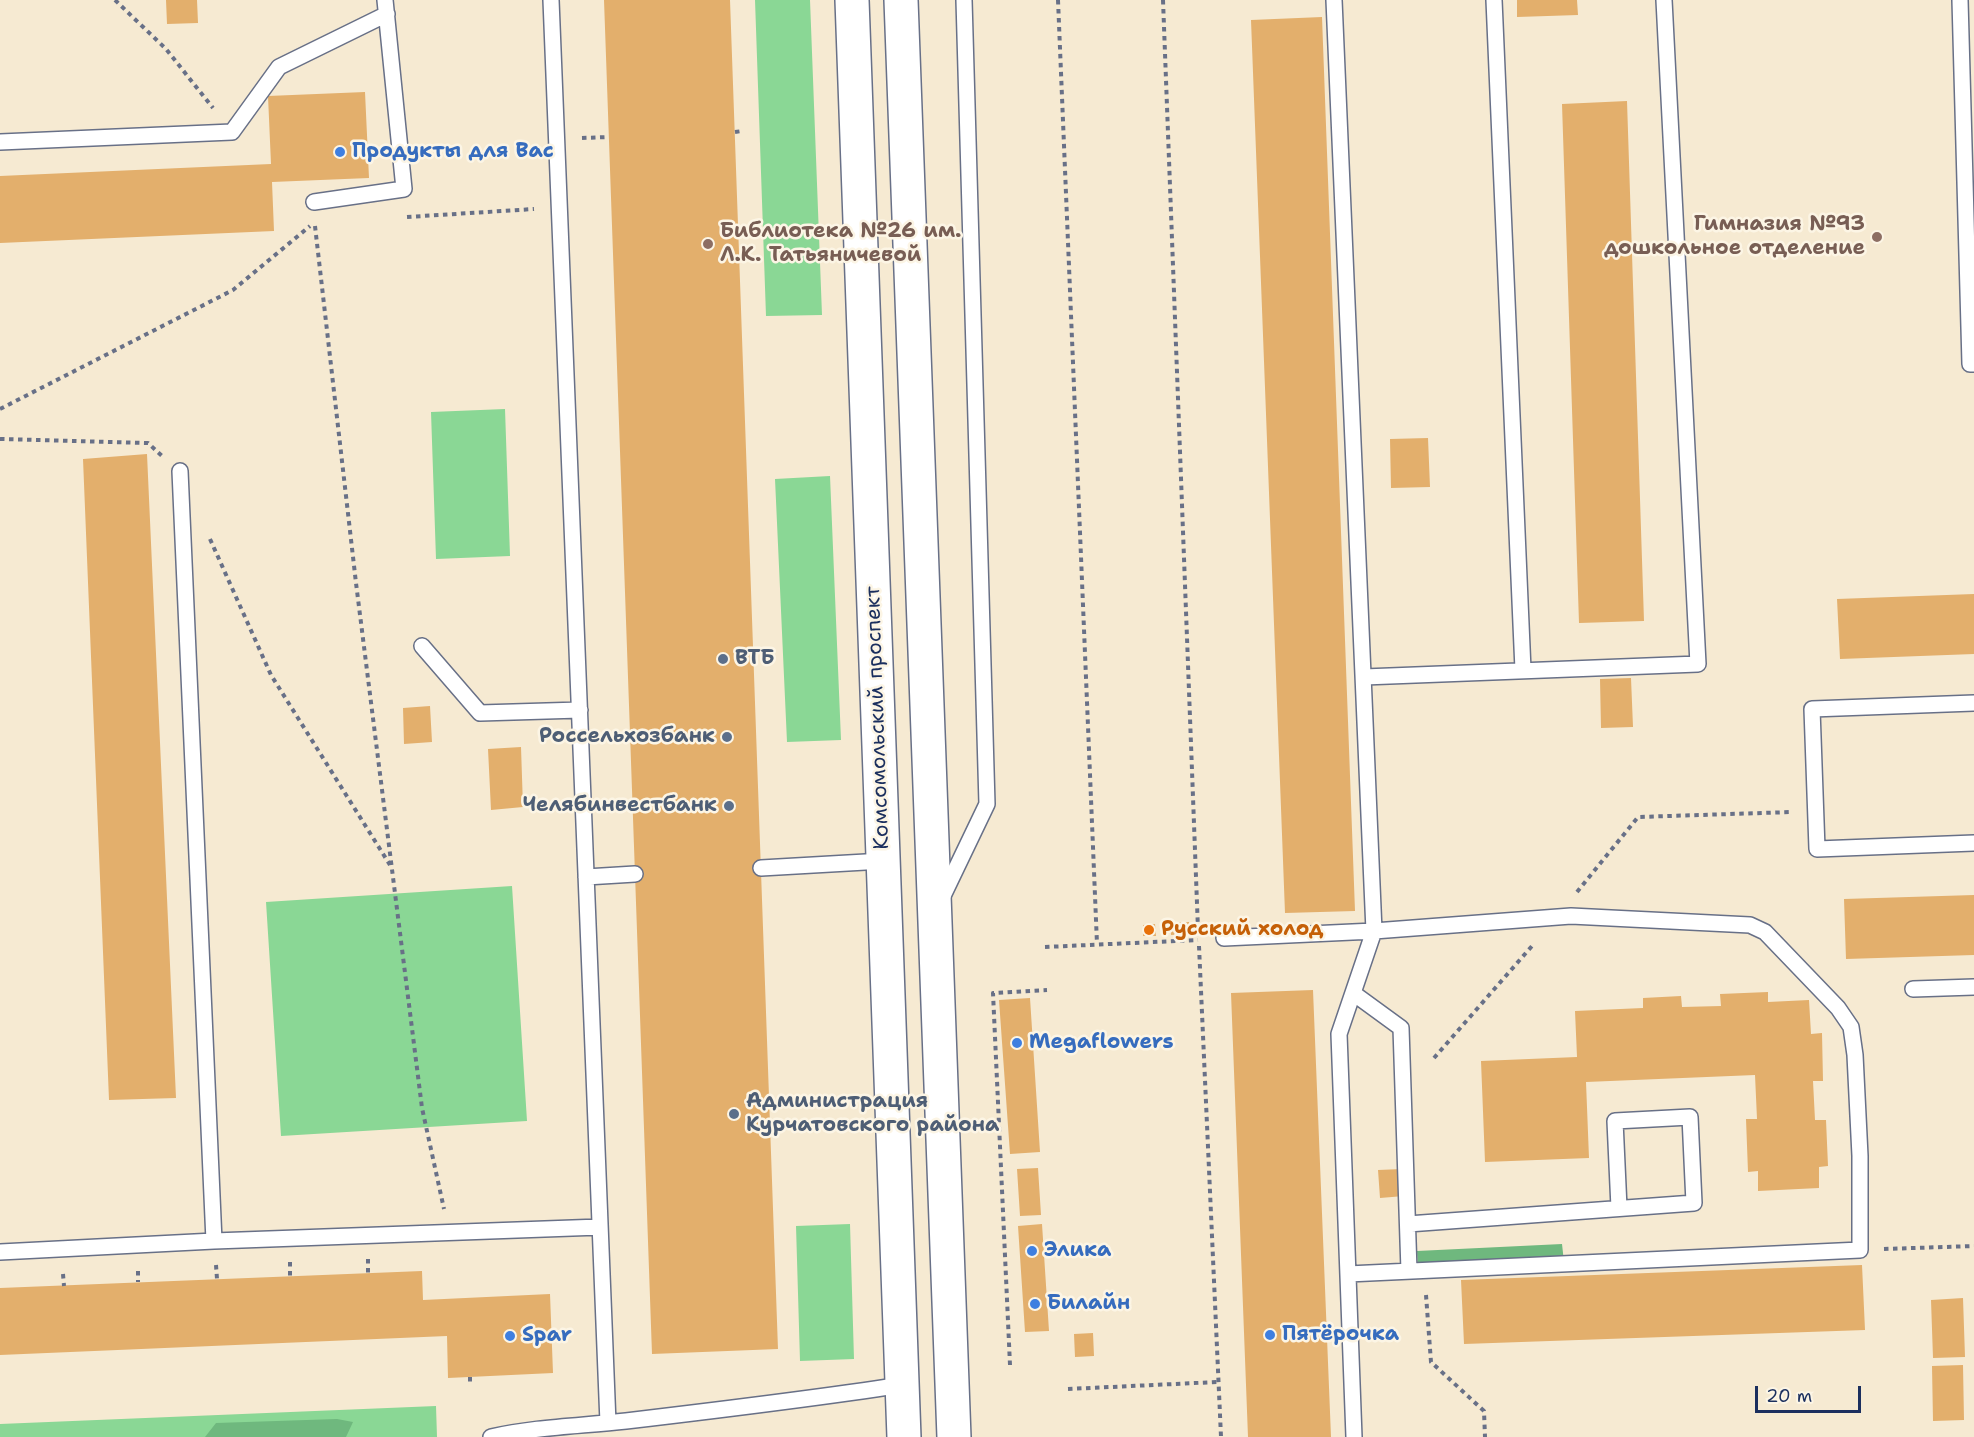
<!DOCTYPE html>
<html>
<head>
<meta charset="utf-8">
<style>
  body { margin:0 }
  #map { position:relative; width:1974px; height:1437px; overflow:hidden; background:#f6ead2; font-family:"Shantell Sans",sans-serif }
  canvas { display:block }
  .scale { position:absolute; left:1755px; top:1386px; width:106px; height:27px; box-sizing:border-box; border:3px solid #1b2f5e; border-top:0; padding-left:8px; font-size:18px; line-height:21px; white-space:nowrap; color:#1b2f5e; -webkit-text-stroke:4px #fcf5e5; paint-order:stroke }
</style>
</head>
<body>
<div id="map">
<canvas width="1974" height="1437"></canvas>
<div class="scale">20 m</div>
</div>
<script>
const ctx = document.querySelector('canvas').getContext('2d');
ctx.lineJoin = 'round';
function fill(path, color) {
  ctx.fillStyle = color;
  ctx.fill(path, 'evenodd');
}
function trace(path, color, width, dash) {
  ctx.strokeStyle = color;
  ctx.lineWidth = width;
  ctx.lineCap = dash ? 'butt' : 'round';
  ctx.setLineDash(dash || []);
  ctx.stroke(path);
}
function label(font, color, halo, rows, align = 'center') {
  ctx.font = font + ' "Shantell Sans",sans-serif';
  ctx.lineWidth = 5;
  ctx.setLineDash([]);
  ctx.textBaseline = 'middle';
  ctx.strokeStyle = halo;
  ctx.fillStyle = color;
  for (const [text, x, y, turn = 0] of rows) {
    ctx.save();
    ctx.translate(x, y);
    ctx.rotate((+turn || 0) * Math.PI / 180);
    ctx.textAlign = isNaN(turn) ? turn : align;
    if (halo) ctx.strokeText(text, 0, 0);
    ctx.fillText(text, 0, 0);
    ctx.restore();
  }
}
fill(new Path2D(`
  M755,0H810L822,315L766,316Z
  M505,409L510,556L436,559L431,412Z
  M830,476L841,740L787,742L775,479Z
  M512,886L527,1121L281,1136L266,902Z
  M850,1224L854,1359L800,1361L796,1226Z
  M436,1406L437,1437H0V1424Z`), '#8ad795');
fill(new Path2D(`
  M1562,1244L1564,1262L1418,1268L1417,1251Z
  M337,1419L353,1422L346,1437H205L216,1423Z`), '#6fb87e');
fill(new Path2D(`
  M166,0H197L198,23L167,24Z
  M604,0H730L778,1349L652,1354Z
  M1517,0H1577L1578,15L1517,17Z
  M1322,17L1355,911L1285,913L1251,20Z
  M365,92L369,178L272,182L274,231L0,243V176L271,164L268,96Z
  M1627,101L1644,621L1579,623L1562,104Z
  M1428,438L1430,487L1391,488L1390,439Z
  M147,454L176,1098L109,1100L83,459Z
  M1974,594V654L1840,659L1837,599Z
  M1631,678L1633,727L1601,728L1600,679Z
  M430,706L432,742L404,744L403,708Z
  M521,747L523,807L491,810L488,749Z
  M1974,895V955L1846,959L1844,899Z
  M1189,922V934L1171,935L1170,923Z
  M1155,924L1156,936H1143V925Z
  M1313,990L1331,1437H1248L1231,993Z
  M1768,992V1002L1809,1000L1811,1034L1822,1033L1823,1081H1813L1815,1120H1826L1828,1166L1819,1167V1188L1758,1191V1171L1748,1172L1746,1119H1757L1755,1075L1586,1082L1589,1158L1485,1162L1481,1061L1577,1057L1575,1011L1643,1008V998L1681,996L1682,1007L1721,1006L1720,994Z
  M1030,998L1040,1152L1010,1154L999,1000Z
  M1038,1168L1041,1215L1020,1216L1017,1169Z
  M1402,1169L1404,1196L1380,1198L1378,1170Z
  M1042,1224L1049,1331L1025,1332L1018,1226Z
  M1862,1265L1865,1330L1464,1344L1461,1280Z
  M422,1271L423,1300L550,1294L553,1373L448,1378L447,1336L0,1355V1288Z
  M1963,1298L1965,1357L1933,1358L1931,1300Z
  M1093,1333L1094,1356L1075,1357L1074,1334Z
  M1963,1365L1964,1420L1933,1421L1932,1366Z`), '#e3af6c');
const lane = new Path2D(`
  M551,0L608,1423
  M1334,0L1374,931L1339,1034L1354,1437
  M1494,0L1523,670
  M1960,0L1970,364H1974
  M0,142L232,132L279,67L387,14
  M314,202L404,189L385,0
  M180,471L214,1241
  M422,646L480,713L580,710
  M1364,677L1698,664L1664,0
  M1974,703L1812,709L1817,849L1974,843
  M761,868L883,861
  M586,877L635,874
  M941,900L987,804L964,0
  M1224,938L1374,931L1571,916L1750,925L1765,932L1838,1008L1851,1027L1855,1055L1860,1156V1250L1348,1274
  M1913,989L1974,987
  M1353,993L1401,1028L1409,1271
  M1408,1224L1694,1203L1690,1117L1615,1121L1619,1208
  M0,1252L214,1241L600,1227
  M491,1437C535,1427 581,1426 626,1421C719,1410 811,1399 902,1385`);
const secondary = new Path2D(`
  M852,0L904,1437
  M901,0L954,1437`);
trace(lane, '#687087', 18);
trace(secondary, '#687087', 36);
trace(new Path2D(`
  M115,0L166,49L213,108
  M1058,0L1097,944
  M1163,0L1198,930
  M735,132L742,131
  M582,138L608,137
  M407,217L534,209
  M315,226L356,583L422,1108L444,1209
  M0,409L233,290L310,226
  M0,439L148,443L162,456
  M210,539L271,675L390,865
  M1577,892L1638,817L1792,812
  M1199,946L1221,1437
  M1045,947L1198,940
  M1434,1058L1532,946
  M1884,1249L1974,1246
  M368,1259V1273
  M290,1262V1276
  M216,1265L217,1279
  M138,1271V1282
  M63,1274L64,1286
  M1426,1295L1431,1362L1484,1411L1485,1437
  M1010,1365L993,993L1047,990
  M470,1377V1386
  M1068,1389L1217,1382`), '#687087', 4, [4.5, 4.5]);
trace(lane, '#fff', 15);
trace(secondary, '#fff', 33);
for (const [x, y, r, color] of [
  [340,152,6,"#3f7fe0"],
  [1877,237,6,"#8d6e63"],
  [708,244,6,"#8d6e63"],
  [723,659,6,"#5c6f8a"],
  [727,737,6,"#5c6f8a"],
  [729,806,6,"#5c6f8a"],
  [1149,930,6,"#e8710a"],
  [1017,1043,6,"#3f7fe0"],
  [734,1114,6,"#5c6f8a"],
  [1032,1251,6,"#3f7fe0"],
  [1035,1304,6,"#3f7fe0"],
  [1270,1335,6,"#3f7fe0"],
  [510,1336,6,"#3f7fe0"]
]) {
  const dot = new Path2D();
  dot.arc(x, y, r, 0, 2 * Math.PI);
  ctx.fillStyle = color;
  ctx.fill(dot);
  trace(dot, '#fcf5e5', 2);
}
label('bold 21px', '#366cbe', '#fcf5e5', [
  ["Продукты для Вас",352,152],
  ["Megaflowers",1029,1043],
  ["Элика",1044,1251],
  ["Билайн",1047,1304],
  ["Пятёрочка",1282,1335],
  ["Spar",522,1336]
], 'left');
label('bold 21px', '#785e54', '#fcf5e5', [
  ["Гимназия №93",1865,225],
  ["дошкольное отделение",1865,249],
  ["Библиотека №26 им.",720,232,"left"],
  ["Л.К. Татьяничевой",720,256,"left"]
], 'right');
label('bold 21px', '#4e5e75', '#fcf5e5', [
  ["ВТБ",735,659],
  ["Россельхозбанк",715,737,"right"],
  ["Челябинвестбанк",717,806,"right"],
  ["Администрация",746,1102],
  ["Курчатовского района",746,1126]
], 'left');
label('21px', '#1b2f5e', '#fcf5e5', [
  ["Комсомольский проспект",878,718,-92]
]);
label('bold 21px', '#c56008', '#fcf5e5', [
  ["Русский холод",1161,930]
], 'left');
</script>
</body>
</html>
